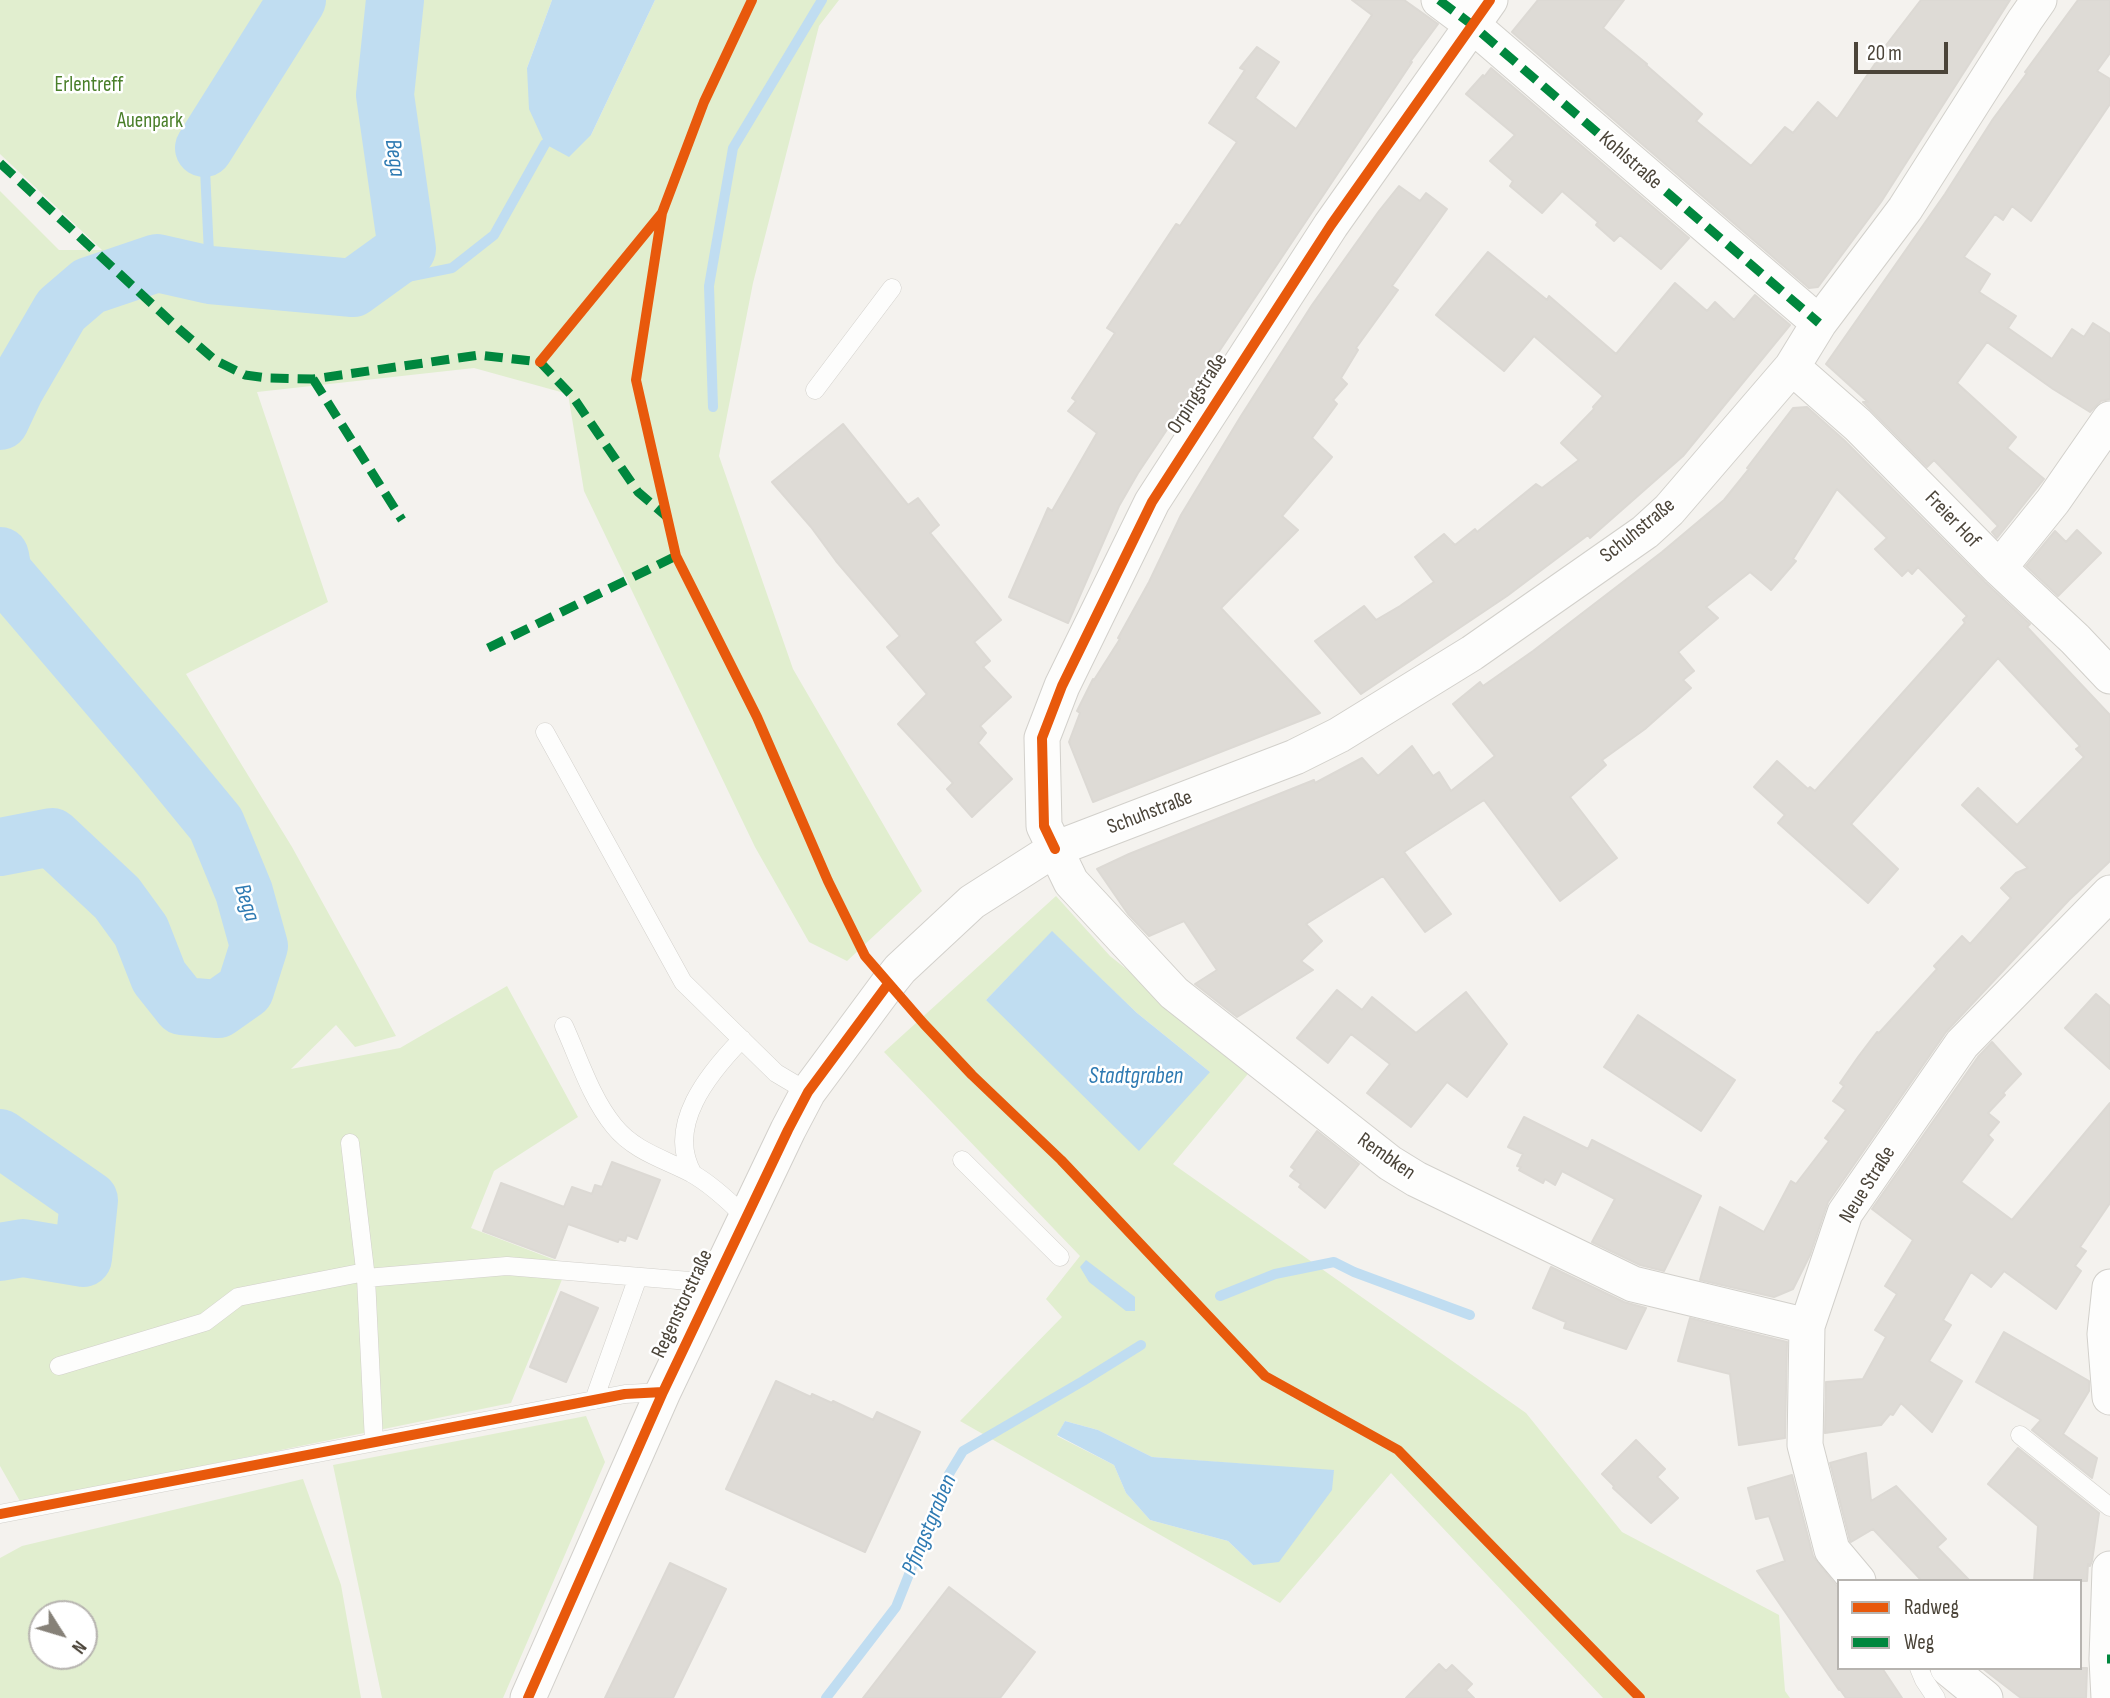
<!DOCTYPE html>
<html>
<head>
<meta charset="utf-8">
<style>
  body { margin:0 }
  #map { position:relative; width:2110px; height:1698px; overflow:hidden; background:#f4f2ee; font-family:"Sofia Sans Condensed",sans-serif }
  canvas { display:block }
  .legend { position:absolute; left:1837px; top:1579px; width:245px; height:91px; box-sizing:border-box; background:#fff; border:2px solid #b7b4b0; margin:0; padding:9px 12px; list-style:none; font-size:21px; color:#4b4439 }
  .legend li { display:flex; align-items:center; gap:14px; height:35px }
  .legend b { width:35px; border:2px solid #b7b4b0 }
  .north { position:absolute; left:28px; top:1600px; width:70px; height:70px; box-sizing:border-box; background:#fff; border:2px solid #b7b4b0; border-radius:50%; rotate:127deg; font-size:19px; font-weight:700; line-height:28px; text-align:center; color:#4b4439 }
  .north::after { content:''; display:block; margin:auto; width:24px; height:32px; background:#868178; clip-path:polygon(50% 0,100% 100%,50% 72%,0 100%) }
  .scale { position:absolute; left:1854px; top:42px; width:94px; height:32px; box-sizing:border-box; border:4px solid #4b4439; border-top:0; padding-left:9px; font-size:21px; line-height:24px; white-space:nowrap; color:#4b4439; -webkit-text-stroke:5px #fff; paint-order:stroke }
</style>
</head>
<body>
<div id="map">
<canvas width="2110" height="1698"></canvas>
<ul class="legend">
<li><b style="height:9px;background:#e8590c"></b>Radweg</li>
<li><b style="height:9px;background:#00873e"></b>Weg</li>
</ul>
<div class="north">N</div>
<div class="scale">20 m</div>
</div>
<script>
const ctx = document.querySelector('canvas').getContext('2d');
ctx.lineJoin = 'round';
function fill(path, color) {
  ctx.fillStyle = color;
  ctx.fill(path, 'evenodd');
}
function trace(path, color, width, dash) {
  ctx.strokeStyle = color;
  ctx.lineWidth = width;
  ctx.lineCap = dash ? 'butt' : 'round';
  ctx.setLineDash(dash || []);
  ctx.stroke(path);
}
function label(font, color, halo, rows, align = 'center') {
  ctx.font = font + ' "Sofia Sans Condensed",sans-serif';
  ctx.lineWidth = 5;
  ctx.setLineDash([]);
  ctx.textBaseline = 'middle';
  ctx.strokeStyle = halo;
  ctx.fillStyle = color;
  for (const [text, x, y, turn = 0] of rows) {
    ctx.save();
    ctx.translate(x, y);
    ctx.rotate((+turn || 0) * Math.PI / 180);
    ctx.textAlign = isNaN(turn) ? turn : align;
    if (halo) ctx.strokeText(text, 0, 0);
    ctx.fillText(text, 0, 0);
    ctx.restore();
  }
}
fill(new Path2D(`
  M0,0H552L527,68L591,135L655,0H839L819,26L753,283L719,456L793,669L922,891L847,961L809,942L755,847L584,491L568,394L474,368L257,392L328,602L186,674L292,847L396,1036L355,1047L336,1025L291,1069L400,1048L507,986L578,1117L494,1171L471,1228L568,1265L511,1403L21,1503L0,1466V191L59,250H102L0,154Z
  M1056,896L1110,956L1252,1069L1173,1164L1526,1413L1622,1532L1779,1615L1785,1691L1790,1698H1603L1391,1473L1280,1603L960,1421L1062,1317L1046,1299L1080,1256L884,1052ZM1052,932L1137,1013L1210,1072L986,1000ZM1065,1421L1098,1430L1152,1457L1334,1471L1253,1565L1228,1541L1150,1520L1126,1493L1114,1465L1057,1436Z
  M586,1416L605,1462L503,1698H382L333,1465Z
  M303,1479L341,1585L361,1698H0V1558L22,1546ZM42,1614H84V1656H42Z`), '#e1eecf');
fill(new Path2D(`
  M552,0H655L591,135L569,157L545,144L529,109L527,68Z
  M1052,931L1137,1013L1210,1072L1139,1151L986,1000Z
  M1086,1260L1135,1297V1311H1126L1089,1282L1080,1267Z
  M1065,1421L1098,1430L1152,1457L1334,1470L1332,1490L1279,1562L1253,1565L1228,1541L1150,1520L1126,1493L1114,1465L1057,1435Z`), '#c0ddf1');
trace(new Path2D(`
  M204,148L210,275
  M353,288L452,268L494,235L545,144
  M713,407L709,286L733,148L822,0
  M1220,1296L1275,1274L1334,1262L1354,1272L1470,1315
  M826,1698L896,1607L949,1474L963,1451L1083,1381L1141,1345`), '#c0ddf1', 10);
trace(new Path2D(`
  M204,148L297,0
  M0,421L15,389L61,310L89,286L157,263L210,275L353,288L407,249L385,95L395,0
  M0,556L3,572L156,751L216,824L244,892L259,946L245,990L218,1009L182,1006L159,977L141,931L117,898L52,837L0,847
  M0,1138L89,1200L83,1258L23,1248L0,1252`), '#c0ddf1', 58);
const building = new Path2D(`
  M1352,0H1404L1438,24L1410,62H1412L1138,473L1119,506L1068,623L1009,597L1048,508L1052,511L1097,433L1068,411L1076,401L1072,398L1115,333L1107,328L1176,224L1180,226L1237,142L1209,123L1245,70L1240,68L1257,47L1279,62L1255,98L1296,129L1372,15Z
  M1538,0H1624L1603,28L1647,64L1646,65L1702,114L1696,121L1751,166L1785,127L1793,133L1818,102L1837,119L1879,58L1877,57L1921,0H2010L1881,202L1818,287L1809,288L1512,32Z
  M2078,0H2110V53L2097,71L2110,79V104L2031,221L2012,206L2003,220L1995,214L1964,257L1990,274L1979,292L2016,316L2008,328L2052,359L2072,329L2084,337L2093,323L2110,334V399L2101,401L2090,412L2053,389L1987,342L1957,383L2016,437L2007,448L2044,479L1997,538L1992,532L1998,526L1934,460L1927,467L1863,402H1868L1826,364L1945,194L1993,119L2027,73L2025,72Z
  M1491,68L1689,238L1661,269L1620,235L1614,241L1596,225L1598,222L1562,191L1542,213L1510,186L1513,181L1490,161L1515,135L1466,94L1483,75L1484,77Z
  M1399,186L1420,201L1426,193L1447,209L1392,286L1398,290L1356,348L1358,350L1341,378L1347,384L1333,400L1337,404L1312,438L1332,457L1282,516L1298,530L1221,608L1320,713L1093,802L1069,742L1080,713L1077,711L1093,679L1094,680L1120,639L1118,638L1149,582L1181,515L1241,416L1312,305L1379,211Z
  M1488,252L1547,300L1549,296L1616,354L1675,283L1707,311L1715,302L1734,320L1755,295L1790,325L1683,456L1590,538L1588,535L1507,596L1361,694L1315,641L1364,606L1376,620L1400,606L1434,582L1415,557L1444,534L1455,545L1475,529L1477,532L1536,484L1542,488L1579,460L1561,443L1594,409L1593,407L1603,396L1534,336L1504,371L1436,315Z
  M1807,407L1844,440L1985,582L2030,624L2027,627L2110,715V861L2069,900L1946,1032L1828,1202L1810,1255L1793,1289L1774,1297L1700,1280L1720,1207L1764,1232L1791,1181L1796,1184L1829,1141L1825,1138L1846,1110L1833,1101L1844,1086L1840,1083L1858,1057L1877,1032L1879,1033L1937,969L1934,966L1962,936L1970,944L2011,898L2001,888L2016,873L2028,868L1962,805L1978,788L2017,825L2084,757L2076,749L2080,746L1998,658L1851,824L1898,869L1868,903L1778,823L1785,815L1754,787L1777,761L1808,789L1810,787L1815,791L1965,623L1963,620L1967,616L1918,567L1912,574L1908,570L1902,576L1875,549L1887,538L1837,489L1793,559L1796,561L1771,590L1750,572L1706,607L1718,618L1678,652L1694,671L1683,680L1691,688L1645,729L1602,760L1606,765L1570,797L1617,858L1560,901L1484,800L1404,852L1451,914L1425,932L1383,876L1306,924L1322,941L1301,961L1313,970L1237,1017L1195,984L1217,970L1184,921L1149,936L1128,914L1097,869L1129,854L1314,780L1315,783L1362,758L1378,776L1412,746L1433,776L1439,772L1451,791L1495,756L1453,704L1480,682L1483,686L1533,651L1662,552L1724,500L1749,469L1747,468L1793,408Z
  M843,424L908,505L918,498L939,525L930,533L1001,620L974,642L990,661L983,667L1011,697L980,726L986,733L978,743L1012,779L972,817L947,789L953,783L898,724L927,694L887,647L900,636L836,561L811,527L772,482Z
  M2077,530L2101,553L2058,596L2026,566L2055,531L2066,542Z
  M1337,990L1362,1010L1372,997L1416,1033L1466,992L1507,1044L1467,1097L1447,1082L1411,1127L1367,1093L1390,1064L1351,1034L1328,1063L1297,1038Z
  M2096,994L2110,1006V1069L2065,1028Z
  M1638,1015L1735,1080L1701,1131L1604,1067Z
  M1992,1042L2021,1074L2003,1093L2005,1095L1988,1113L1999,1122L1988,1135L1993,1140L1961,1182L2012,1220L2110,1103V1203L2080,1247L2086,1251L2075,1266L2081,1271L2056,1309L2004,1271L1991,1287L1971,1272L1943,1320L1951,1325L1929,1361L1962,1381L1932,1432L1901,1403L1893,1415L1890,1414L1881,1425L1825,1433L1826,1382L1863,1379L1886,1337L1875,1330L1897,1294L1885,1286L1913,1240L1872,1209L1978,1057Z
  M1524,1117L1588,1149L1592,1140L1701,1196L1664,1271L1640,1265L1592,1242L1615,1199L1562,1171L1555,1185L1545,1179L1543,1183L1519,1170L1521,1167L1517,1166L1523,1154L1508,1147Z
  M1317,1131L1359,1164L1325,1208L1299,1187L1301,1184L1290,1176L1295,1170L1291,1167Z
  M612,1162L660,1180L637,1239L627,1235L625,1241L619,1239L618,1242L568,1224L555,1258L483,1231L501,1183L564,1207L572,1187L592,1194L595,1185L602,1187Z
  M1551,1267L1624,1302L1646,1308L1626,1349L1564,1328L1566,1322L1533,1308Z
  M561,1292L598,1308L566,1382L530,1367Z
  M1690,1318L1787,1342L1785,1438L1739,1445L1730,1374L1678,1361Z
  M2004,1332L2089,1381V1391L2063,1434L2097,1458L2092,1478L2032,1430L2041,1420L1976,1382Z
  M776,1381L811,1397L812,1394L832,1403L833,1401L873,1420L877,1412L920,1432L865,1552L726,1489Z
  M1636,1440L1665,1469L1657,1477L1678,1498L1651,1523L1613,1488L1614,1486L1602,1474Z
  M2018,1448L2099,1513L2092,1561L2090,1566L2088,1564L2087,1581H2034L2038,1526L1988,1484Z
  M1866,1453L1871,1501L1896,1486L1946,1539L1937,1547L1970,1581H1922L1873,1529L1851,1542L1850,1541L1830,1463Z
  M1792,1475L1813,1556L1839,1589V1668H1882L1902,1698H1846L1839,1688V1690L1757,1571L1785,1561L1769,1516L1756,1519L1748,1488Z
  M670,1563L726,1589L673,1698H605Z
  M949,1587L1035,1652L1000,1698H863Z
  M1439,1664L1446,1671L1452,1665L1472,1684L1466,1690L1474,1698H1406Z
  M1982,1668H2087L2086,1698H2021Z`);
fill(building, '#dedbd6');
trace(building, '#dcd9d4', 2);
const service = new Path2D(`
  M815,390L892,288
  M545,732L683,982L776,1073L808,1092
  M564,1026C579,1059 591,1098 614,1126C634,1151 664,1159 691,1173C711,1184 729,1201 745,1217
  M350,1143L366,1278L507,1266L714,1283
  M962,1160L1060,1257
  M693,1174C665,1126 709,1073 742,1039
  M366,1278L374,1442
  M59,1366L205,1322L238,1297L365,1272
  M594,1400L638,1277
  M2020,1435L2110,1507
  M0,1514L594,1400L625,1394L663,1392
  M1919,1668L1924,1680L1936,1698`);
const minor = new Path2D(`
  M1439,0L1471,24L1819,323
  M1490,0L1331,225L1152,502L1062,686L1042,738L1044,826L1071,882L1174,993L1390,1163L1416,1179L1633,1284L1807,1326
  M1792,367L1858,425L1999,568L2075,639L2110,676
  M1999,568L2053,501L2110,419
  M2110,1287L2105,1334L2110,1397
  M1858,1581L1832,1550L1805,1445L1807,1326L1845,1213L1962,1044L2110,893
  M1948,1668L1985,1698
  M528,1698L663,1392L788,1130L808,1092L888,984L900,969L972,902L1055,849L1295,757L1339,735L1472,653L1645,532L1669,510L1792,367L1819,323L1905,209L2025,20L2039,0
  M2109,1698L2107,1659L2110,1569`);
trace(service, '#d2d0cb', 19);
trace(minor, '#d2d0cb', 37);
trace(service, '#fdfdfc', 18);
trace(minor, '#fdfdfc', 35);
trace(new Path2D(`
  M1439,0L1471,24L1819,323
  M0,163L179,329L215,360L245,375L267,378L313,379L479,355L540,362L573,397L638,492L666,516
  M313,379L402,520
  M488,648L676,556
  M2107,1659H2110`), '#00873e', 9, [18, 9]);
trace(new Path2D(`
  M752,0L704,102L662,213L636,380L676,556L757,717L828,881L865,956L924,1024L972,1075L1061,1160L1265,1376L1398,1450L1640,1698
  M540,362L662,213
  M1055,849L1044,826L1042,738L1062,686L1152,502L1331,225L1490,0
  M0,1514L594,1400L625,1394L663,1392
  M528,1698L663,1392L788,1130L808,1092L888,984`), '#e8590c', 10);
label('21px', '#4a7f2a', '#fff', [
  ["Erlentreff",89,86],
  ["Auenpark",150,122]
]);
label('21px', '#4b4439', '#fff', [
  ["Kohlstraße",1630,161,41],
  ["Orpingstraße",1198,394,-57],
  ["Freier Hof",1952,520,46],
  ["Schuhstraße",1638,531,-39],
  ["Schuhstraße",1150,813,-21],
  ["Rembken",1386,1157,35],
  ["Neue Straße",1868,1185,-58],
  ["Regenstorstraße",683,1304,-65]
]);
label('italic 23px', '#2e7ab2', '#fff', [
  ["Bega",394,158,82],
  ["Bega",246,903,72],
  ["Stadtgraben",1136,1077],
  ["Pfingstgraben",930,1525,-67]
]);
</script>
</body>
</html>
